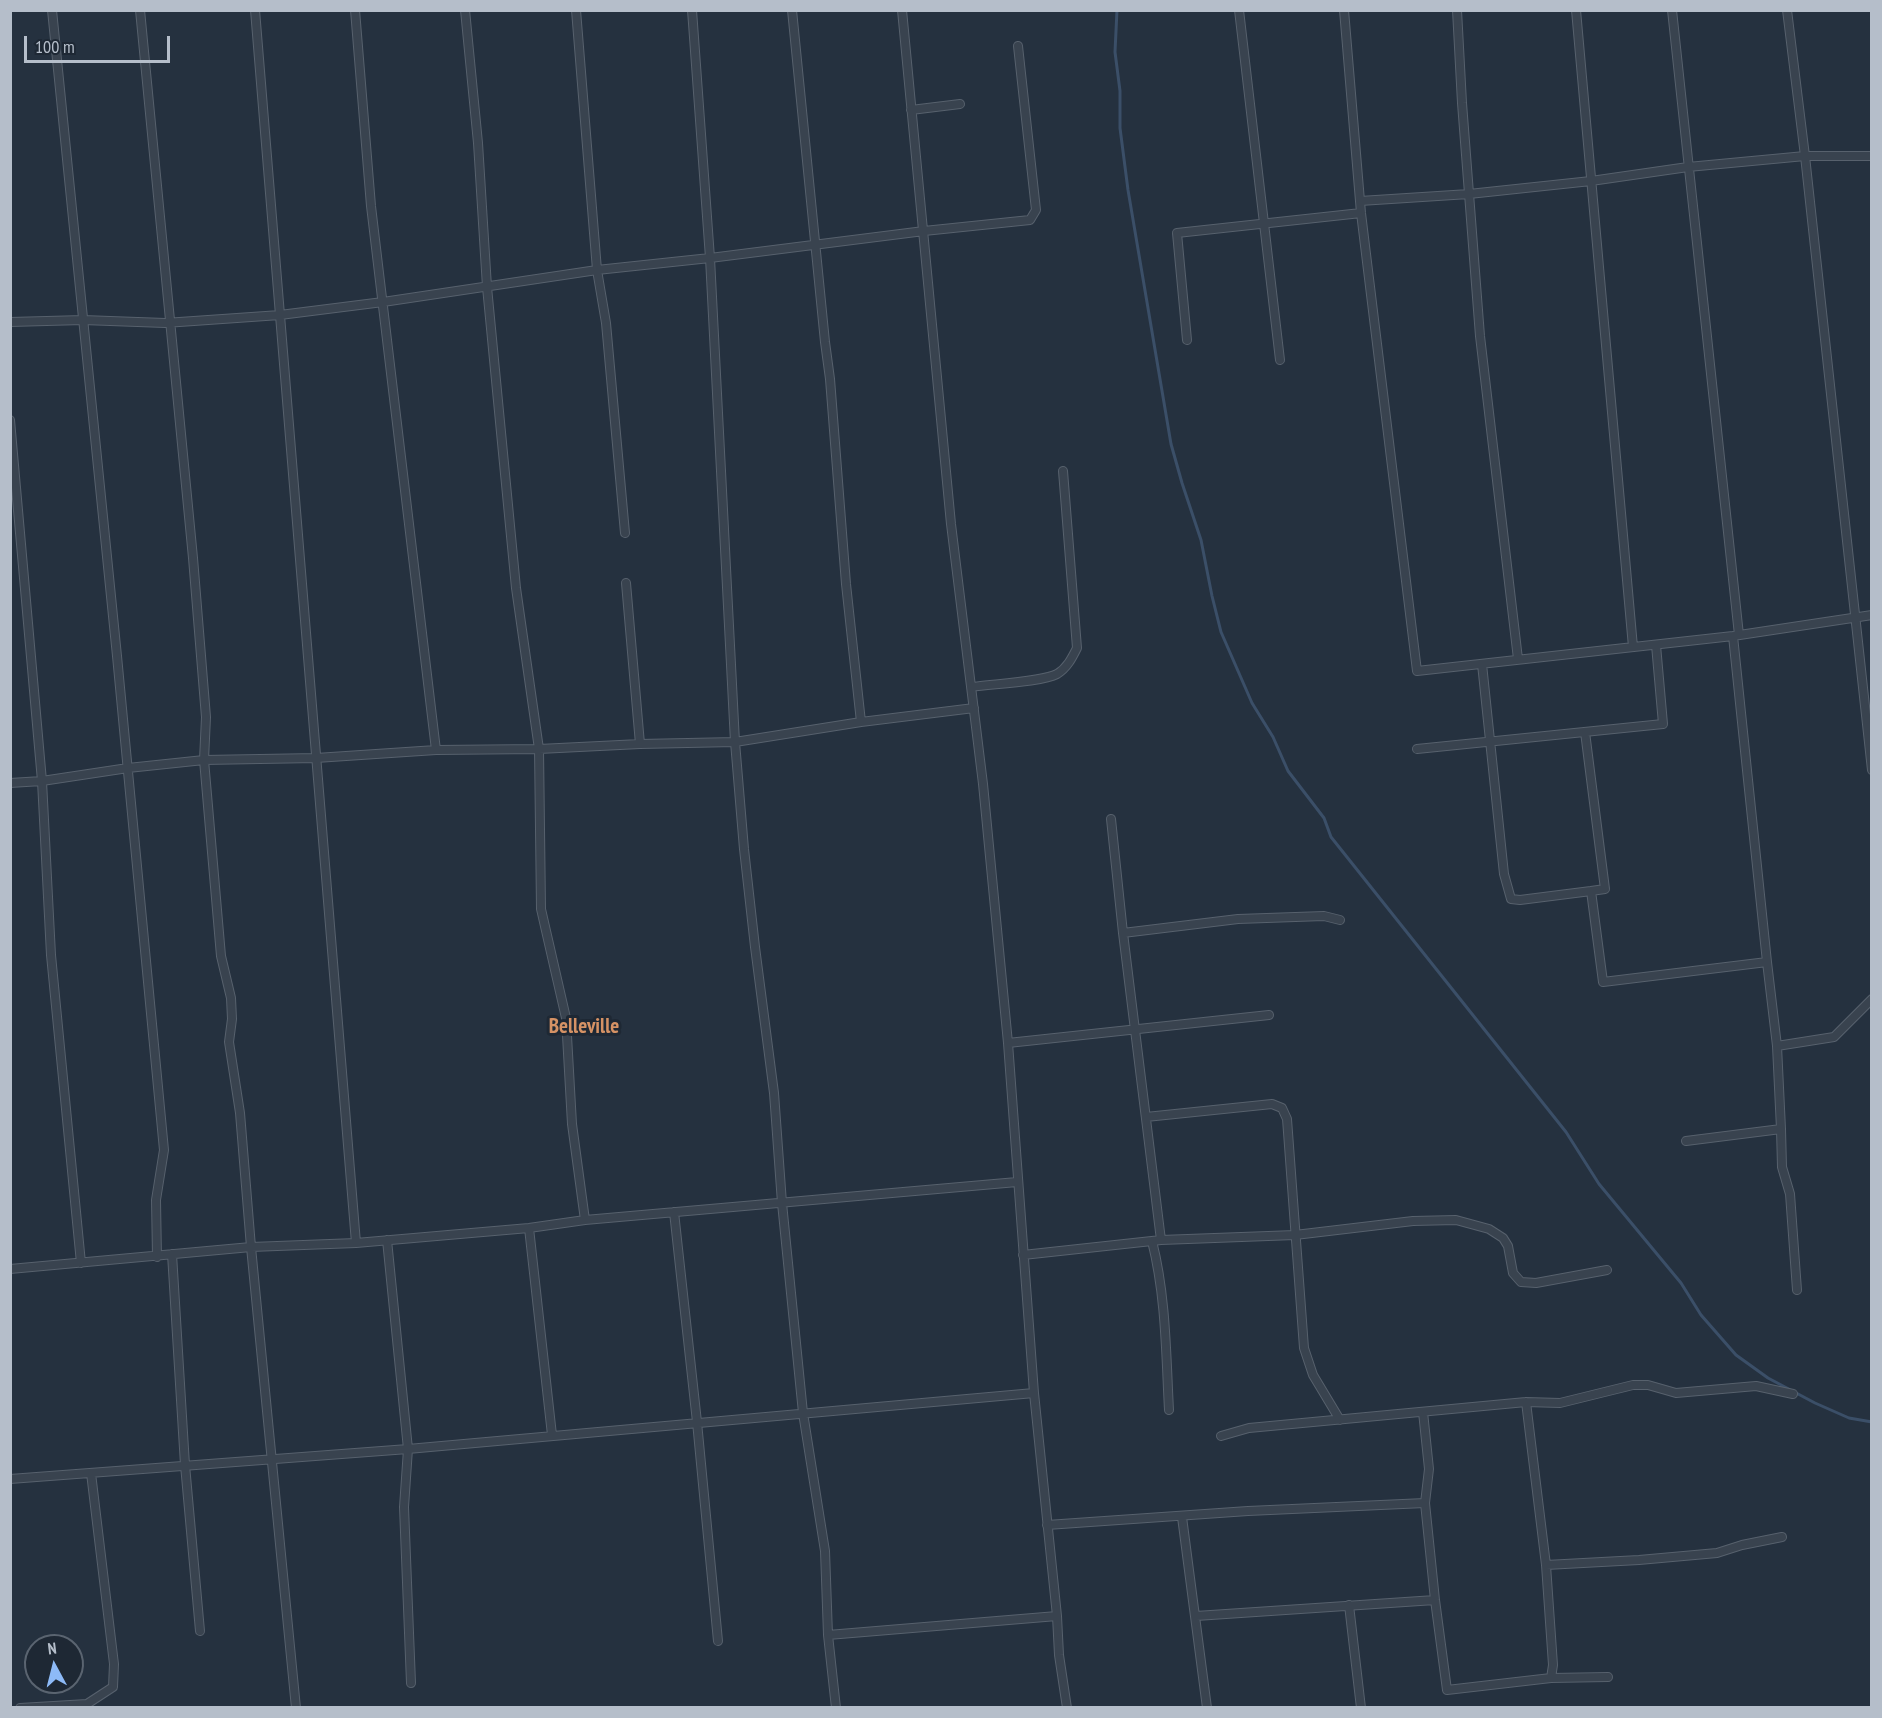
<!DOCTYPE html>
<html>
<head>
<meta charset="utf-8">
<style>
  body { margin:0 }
  #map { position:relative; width:1882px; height:1718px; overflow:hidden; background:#25313f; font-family:"PT Sans Narrow",sans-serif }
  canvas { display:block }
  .frame { position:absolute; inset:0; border:12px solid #b5beca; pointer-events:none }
  .north { position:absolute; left:24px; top:1634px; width:60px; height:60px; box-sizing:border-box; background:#1e2834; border:2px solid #5a6470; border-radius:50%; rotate:353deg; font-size:16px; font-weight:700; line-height:24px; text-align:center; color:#b5beca }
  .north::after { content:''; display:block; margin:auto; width:21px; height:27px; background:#8dbaf7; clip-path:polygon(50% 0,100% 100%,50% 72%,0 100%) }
  .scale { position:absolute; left:24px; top:36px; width:146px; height:27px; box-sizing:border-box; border:3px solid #b5beca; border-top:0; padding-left:8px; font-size:18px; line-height:21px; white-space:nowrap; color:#b5beca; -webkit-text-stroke:4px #1e2834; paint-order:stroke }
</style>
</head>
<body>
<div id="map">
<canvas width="1882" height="1718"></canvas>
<div class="frame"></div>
<div class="north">N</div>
<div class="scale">100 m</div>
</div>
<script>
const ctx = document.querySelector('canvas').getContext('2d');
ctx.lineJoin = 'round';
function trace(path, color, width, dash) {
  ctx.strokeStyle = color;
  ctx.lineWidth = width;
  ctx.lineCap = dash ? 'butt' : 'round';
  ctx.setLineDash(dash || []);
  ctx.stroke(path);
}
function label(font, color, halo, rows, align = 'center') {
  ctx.font = font + ' "PT Sans Narrow",sans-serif';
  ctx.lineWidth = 6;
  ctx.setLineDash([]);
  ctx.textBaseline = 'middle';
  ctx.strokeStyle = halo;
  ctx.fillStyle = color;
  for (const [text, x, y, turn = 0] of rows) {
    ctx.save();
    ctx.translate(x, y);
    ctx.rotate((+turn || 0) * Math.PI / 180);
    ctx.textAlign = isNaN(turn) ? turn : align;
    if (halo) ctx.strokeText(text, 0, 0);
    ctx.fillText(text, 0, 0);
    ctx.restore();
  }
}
trace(new Path2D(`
  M1117,10L1115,52L1120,91V128L1128,190L1171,444L1182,483L1201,540L1212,596L1221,632L1252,703L1273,737L1288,771L1324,818L1331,837L1566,1132L1599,1184L1681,1283L1701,1315L1736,1355L1768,1378L1815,1403L1849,1418L1872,1422`), '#3b4f68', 3);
const street = new Path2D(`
  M52,10L117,656L164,1150L156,1200L157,1257
  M140,10L193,558L206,717L204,760L221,956L231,998L232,1019L229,1042L240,1113L251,1247L296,1708
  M255,10L356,1243
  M355,10L371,206L436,750
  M465,10L478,143L487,287L516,588L539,749L541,909L566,1018L572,1124L585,1220
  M576,10L597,270L606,323L625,533
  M692,10L710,258L735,742L744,849L755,947L774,1093L782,1203L803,1413L825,1551L828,1635L836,1708
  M792,10L825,342L830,379L846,584L861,722
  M902,10L951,524L983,784L1008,1043L1034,1393L1057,1616L1059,1655L1067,1708
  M1239,10L1280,360
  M1344,10L1361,213L1417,671L1733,636L1872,615
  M1457,10L1462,103L1480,336L1518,659
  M1576,10L1633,647
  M1672,10L1739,635
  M1787,10L1805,156L1872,770
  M911,110L960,104
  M1360,201L1469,194L1591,181L1688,167L1805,156H1872
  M10,322L83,320L165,323L280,315L383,302L597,270L710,258L924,231L1030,220L1036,210L1018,46
  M1187,340L1177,233L1361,213
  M10,420L42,781L51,955L81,1263
  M626,583L640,744
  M1733,636L1767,962
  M1482,664L1504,874L1511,899L1520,900L1591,891
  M972,687C991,684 1042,682 1057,674C1067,668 1072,658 1077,648L1063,471
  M1585,732L1605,889L1591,891L1603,982L1767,962L1777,1046L1781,1129L1686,1141
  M1417,749L1663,724L1656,645
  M10,783L42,781L128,768L204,760L316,758L436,750L539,749L640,744L735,742L861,722L974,708
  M1111,819L1123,933L1161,1240
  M1123,933L1238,919L1324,916L1340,920
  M1008,1043L1269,1015
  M1777,1046L1834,1037L1872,999
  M1146,1117L1272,1104L1282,1108L1287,1119L1304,1348L1313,1375L1340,1420
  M1781,1129L1782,1167L1790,1194L1797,1290
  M674,1212L697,1422L718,1641
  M529,1228L552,1435
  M387,1240L408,1449L404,1507L411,1683
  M1152,1241C1166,1296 1166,1354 1169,1410
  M172,1254L185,1465L200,1631
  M1023,1255L1161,1240L1295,1235L1413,1221L1456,1220L1489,1229L1503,1238L1508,1246L1513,1273L1521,1282L1536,1283L1607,1270
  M10,1269L251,1247L356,1243L529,1228L585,1220L1017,1182
  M1526,1402L1546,1565L1553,1665L1551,1678
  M1423,1412L1429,1469L1425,1503
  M1221,1436L1249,1428L1526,1402L1560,1403L1633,1385H1648L1676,1393L1756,1386L1793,1394
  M10,1479L408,1449L1034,1393
  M1182,1517L1207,1708
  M1047,1525L1248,1511L1425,1503L1435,1600L1447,1690L1551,1678L1608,1677
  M1546,1565L1639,1560L1717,1553L1742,1545L1782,1537
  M1349,1605L1361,1708
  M1196,1616L1435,1600
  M828,1635L1057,1616
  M20,1708L87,1704L113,1687L114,1664L91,1473`);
trace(street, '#57616d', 10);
trace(street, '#39434f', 8);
label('bold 21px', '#d59265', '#1e2834', [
  ["Belleville",584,1027]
]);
</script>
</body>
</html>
